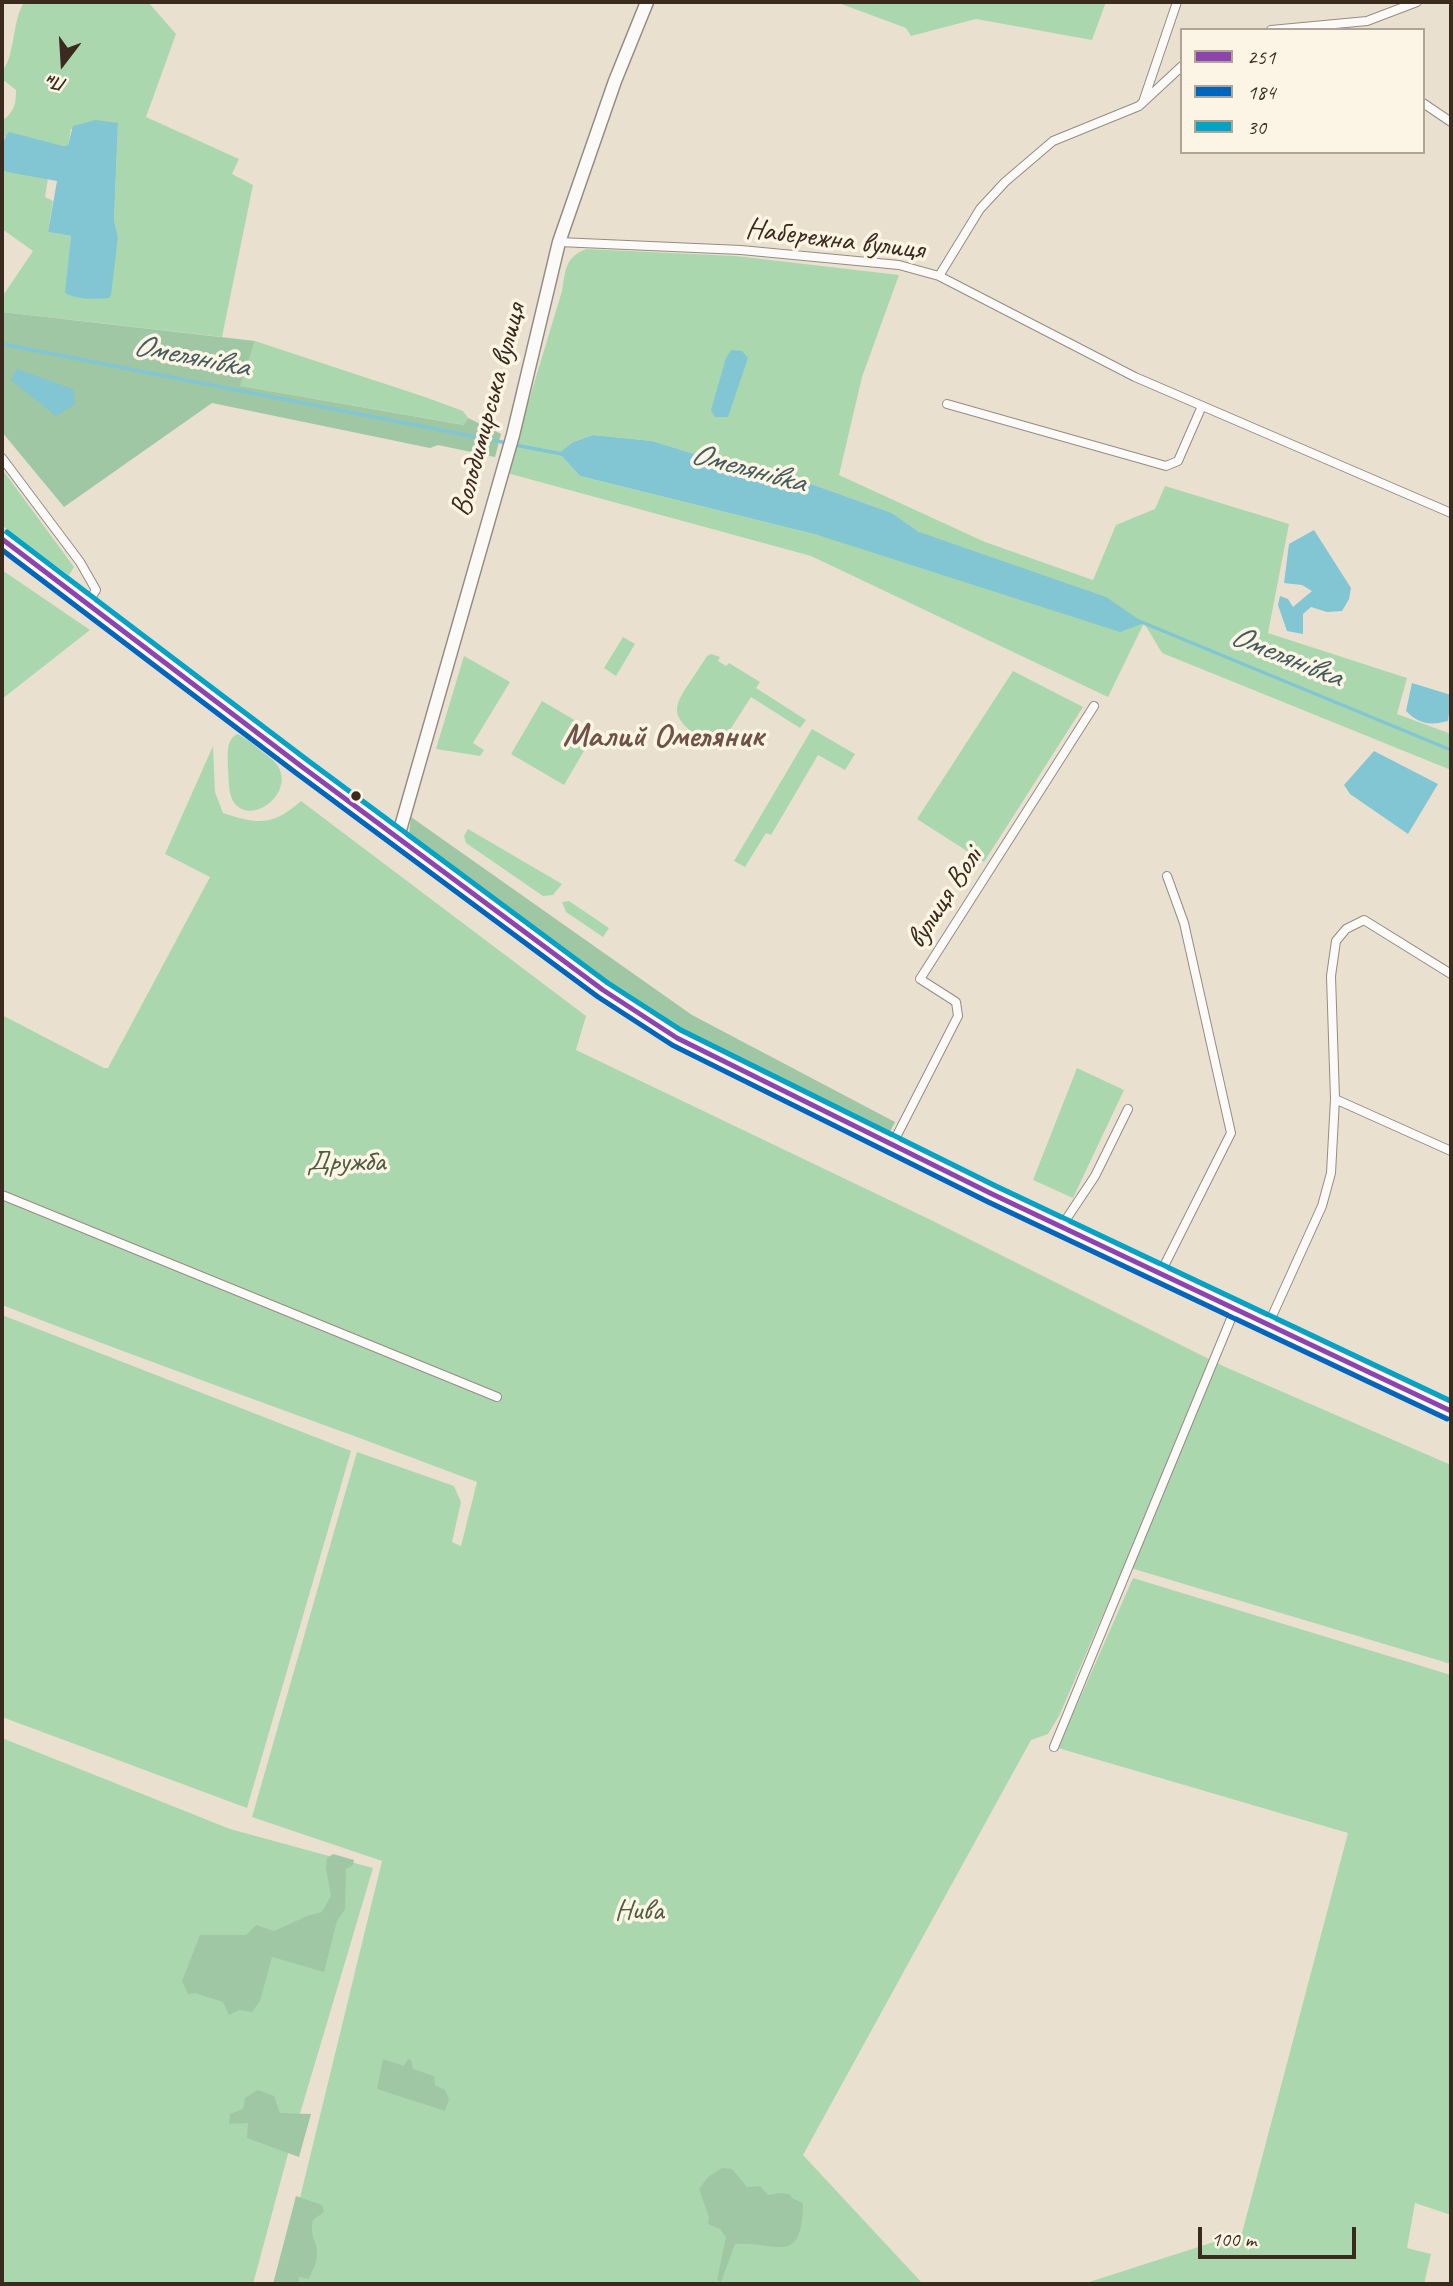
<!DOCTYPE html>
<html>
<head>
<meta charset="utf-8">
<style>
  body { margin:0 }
  #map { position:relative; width:1453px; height:2286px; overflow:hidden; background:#eae0d0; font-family:Caveat,sans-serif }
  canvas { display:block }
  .frame { position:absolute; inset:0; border:4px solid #3b2a1e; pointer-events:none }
  .legend { position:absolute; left:1180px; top:28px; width:245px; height:126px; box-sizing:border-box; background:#fcf5e5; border:2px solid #afa495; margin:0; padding:9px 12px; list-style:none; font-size:21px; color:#3b2a1e }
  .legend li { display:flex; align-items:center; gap:14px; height:35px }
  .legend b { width:35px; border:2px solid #afa495 }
  .north { position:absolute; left:28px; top:28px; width:70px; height:70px; -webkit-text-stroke:5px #fcf5e5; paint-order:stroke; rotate:197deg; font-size:19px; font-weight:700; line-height:28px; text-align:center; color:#3b2a1e }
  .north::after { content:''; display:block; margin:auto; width:24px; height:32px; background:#3b2a1e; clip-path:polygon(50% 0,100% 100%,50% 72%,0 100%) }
  .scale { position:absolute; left:1198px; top:2227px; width:158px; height:32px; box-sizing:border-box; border:4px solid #3b2a1e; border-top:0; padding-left:9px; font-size:21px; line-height:24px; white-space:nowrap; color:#3b2a1e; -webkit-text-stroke:5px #fcf5e5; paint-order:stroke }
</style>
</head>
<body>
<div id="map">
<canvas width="1453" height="2286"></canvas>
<div class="frame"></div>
<ul class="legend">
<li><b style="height:9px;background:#8e44ad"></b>251</li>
<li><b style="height:9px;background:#0065bd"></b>184</li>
<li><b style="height:9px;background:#03a3c5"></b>30</li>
</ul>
<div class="north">Пн</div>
<div class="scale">100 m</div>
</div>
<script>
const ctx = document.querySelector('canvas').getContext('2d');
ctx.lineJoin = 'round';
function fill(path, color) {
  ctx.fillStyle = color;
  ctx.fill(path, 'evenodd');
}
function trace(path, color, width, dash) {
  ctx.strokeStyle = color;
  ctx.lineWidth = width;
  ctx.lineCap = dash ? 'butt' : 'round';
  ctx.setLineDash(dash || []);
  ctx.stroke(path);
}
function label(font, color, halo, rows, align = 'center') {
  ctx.font = font + ' Caveat,sans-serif';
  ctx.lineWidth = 7;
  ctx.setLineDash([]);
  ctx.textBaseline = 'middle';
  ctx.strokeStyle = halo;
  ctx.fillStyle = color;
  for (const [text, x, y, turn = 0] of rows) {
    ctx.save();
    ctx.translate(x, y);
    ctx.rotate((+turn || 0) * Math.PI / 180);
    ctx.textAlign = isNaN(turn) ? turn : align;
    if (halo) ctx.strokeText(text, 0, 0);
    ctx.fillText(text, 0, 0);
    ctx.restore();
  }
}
fill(new Path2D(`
  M24,2H148L176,34L146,117L239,159L232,174L253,185L222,337L2,312V297L33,251L2,229V171L48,178L45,197L53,201L48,232L71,236L66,294L116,250L118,237L114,220L118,123L71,129L68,145L63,146L5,136L2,153V121C14,112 16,105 16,90L2,79C2,70 6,66 9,58C15,39 14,19 24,2Z
  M836,2H1106L1092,40L976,19L911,36L906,28Z
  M586,249L736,256L899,275L862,377L839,475L985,542L1093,580L1116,525L1155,509L1165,486L1289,524L1268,633L1407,678L1397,714L1451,734V770L1162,653L1144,623L1108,697L811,556L507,473L562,291C566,270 564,258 586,249ZM593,435L652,441L734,466L764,467L892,513L919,532L818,535L580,476L559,453L573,442Z
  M255,341L425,397L463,411L468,418L465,425L239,386Z
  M2,469L74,567L69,575L9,532L2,524Z
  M2,570L90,630L2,699Z
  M623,637L635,644L616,676L604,668Z
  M711,654L720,657L718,661L726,666L729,663L760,682L756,688L806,720L800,728L751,697L717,750C657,711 674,709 707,656Z
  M464,656L510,682L473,743L484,750L480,756L436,749Z
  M1013,671L1083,707L984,862L917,819Z
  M542,701L595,732L564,785L511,754Z
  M812,729L855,754L845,770L818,755L771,835L766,833L745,867L734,861Z
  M237,734C245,737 252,744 259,749C266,755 275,760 279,768C293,796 249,827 233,801C228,792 229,779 228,769C228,756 225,741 237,734Z
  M213,746L215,792L223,813C257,824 272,827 301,801L586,1016L576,1050L931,1220L1223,1366L1451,1465V1664L1124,1566L1059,1716L1048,1734L1031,1740L803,2155L923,2284H279L382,1861L252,1817L357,1452L454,1486L461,1502L452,1542L461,1546L477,1482C319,1422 159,1366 2,1305V1015L104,1068H108L210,877L165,854Z
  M468,829L562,884L553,895L543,896L466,843L464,836Z
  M569,901L609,928L603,937L566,912L562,902Z
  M1077,1068L1124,1090L1073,1198L1033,1180Z
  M2,1315L351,1451L247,1808L2,1717Z
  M1133,1578L1451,1675V2215L1415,2203L1407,2248L1431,2254L1424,2284H1083L1242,2233L1348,1833L1058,1748Z
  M2,1738L230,1829L373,1868L288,2154L253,2284H2Z`), '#abd7af');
fill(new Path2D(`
  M2,312L255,341L240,386L464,425L468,418L501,434L495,457L438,445L430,448L212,403L64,507L2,432Z
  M411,817L692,1015L895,1122L888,1136L679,1032L590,971L409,835Z
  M333,1854L354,1860L353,1865L346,1869L345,1909L337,1921L324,1972L272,1957L260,2001L252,2012L239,2010L229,2015L223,2002L195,1993L188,1994L182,1981L200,1935H246L256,1925L274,1931L307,1916L322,1912L331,1896L326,1868L327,1858Z
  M383,2059L404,2066L408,2059L411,2060L413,2069L434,2076L435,2085L445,2090L449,2099L445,2111L377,2089Z
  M258,2090L274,2096L280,2113L311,2114L299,2157L247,2138L248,2123L229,2124L230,2114L243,2109L245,2098Z
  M722,2168L732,2169L747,2187L760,2186L768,2195L779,2193L789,2194L792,2198L803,2203C802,2268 777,2241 735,2244L721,2282L717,2280L726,2237L720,2229L708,2224L709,2217L699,2189L708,2177Z
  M296,2196L322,2205L324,2212L313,2220C309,2239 318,2240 317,2255C317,2263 312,2271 309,2279L299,2277L298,2284H273Z`), '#9fc7a3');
fill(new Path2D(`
  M95,120L118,123L114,220L118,237L111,295L109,298C94,299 78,300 65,293L71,236L48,232L57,181L2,171C2,159 0,141 9,132L63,146L68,145L73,126Z
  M731,350L742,351L748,358L728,417H715L711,410L726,358Z
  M17,369L73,389L75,404L56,416L11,380Z
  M593,435L652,441L734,466L764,467L892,513L919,532L1106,597L1144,623L1120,632L818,535L580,476L559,453L573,442Z
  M1314,530L1351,588L1349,599L1342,611L1327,612L1311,607L1303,614V634L1287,631L1278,605L1280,596L1288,599L1293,607L1312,591L1302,585L1284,583L1289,544Z
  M1412,683L1451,695L1448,721C1430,726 1419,724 1406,711Z
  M1374,751L1438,784L1408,834L1350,794L1344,785Z`), '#82c5d3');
trace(new Path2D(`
  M2,344L507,443
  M515,445L562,454
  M1139,621L1451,750`), '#82c5d3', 3.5);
const street = new Path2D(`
  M1271,30L1367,21L1417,2
  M1143,102L1177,2
  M1423,103L1451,122
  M559,242L741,250L899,265L939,276L1135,377L1451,513
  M939,276L980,209L1005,182L1053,141L1139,106L1182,66
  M947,404L1166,466L1178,461L1202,406
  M2,458L80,562L96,590L87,604
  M1335,1099L1451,1151
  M892,1145L958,1016L956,1002L920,979L1094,706
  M2,1195L497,1397
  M1061,1227L1095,1176L1128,1109
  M1160,1274L1231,1133L1184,923L1167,876
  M1268,1325L1322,1206L1331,1173L1335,1099L1331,976L1336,941L1346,929L1364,920L1451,974
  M1054,1747L1235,1309`);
const secondary = new Path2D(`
  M398,837L513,435L559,242L615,81L647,2`);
const primary = new Path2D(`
  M2,539L301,766L603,990L677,1038L992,1194L1451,1411`);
trace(street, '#948c81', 10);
trace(secondary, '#948c81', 15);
trace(primary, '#948c81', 15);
trace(street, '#fcfaf8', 8);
trace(secondary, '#fcfaf8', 12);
trace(primary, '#fcfaf8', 12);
trace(new Path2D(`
  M2,539L301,766L603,990L677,1038L992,1194L1451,1411`), '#8e44ad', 5);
trace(new Path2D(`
  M2,550L296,773L598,997L672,1045L988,1202L1447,1419`), '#0065bd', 5);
trace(new Path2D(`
  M7,532L306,759L608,983L681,1030L996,1186L1451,1401`), '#03a3c5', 5);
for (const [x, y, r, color] of [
  [356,796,6,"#3b2a1e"]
]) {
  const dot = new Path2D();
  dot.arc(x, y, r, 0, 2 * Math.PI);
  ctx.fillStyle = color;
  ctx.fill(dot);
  trace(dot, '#fcf5e5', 2.5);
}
label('30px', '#3b2a1e', '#fcf5e5', [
  ["Набережна вулиця",835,240,7],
  ["Володимирська вулиця",489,410,-75],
  ["вулиця Волі",945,898,-57]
]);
label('30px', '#4d5c41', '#fcf5e5', [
  ["Дружба",346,1162],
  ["Нива",639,1911]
]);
label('italic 32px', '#445c5e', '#fcf5e5', [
  ["Омелянівка",191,357,11],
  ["Омелянівка",748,469,15],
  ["Омелянівка",1286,657,22]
]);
label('bold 33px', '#705248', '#fcf5e5', [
  ["Малий Омеляник",663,737]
]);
</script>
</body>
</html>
